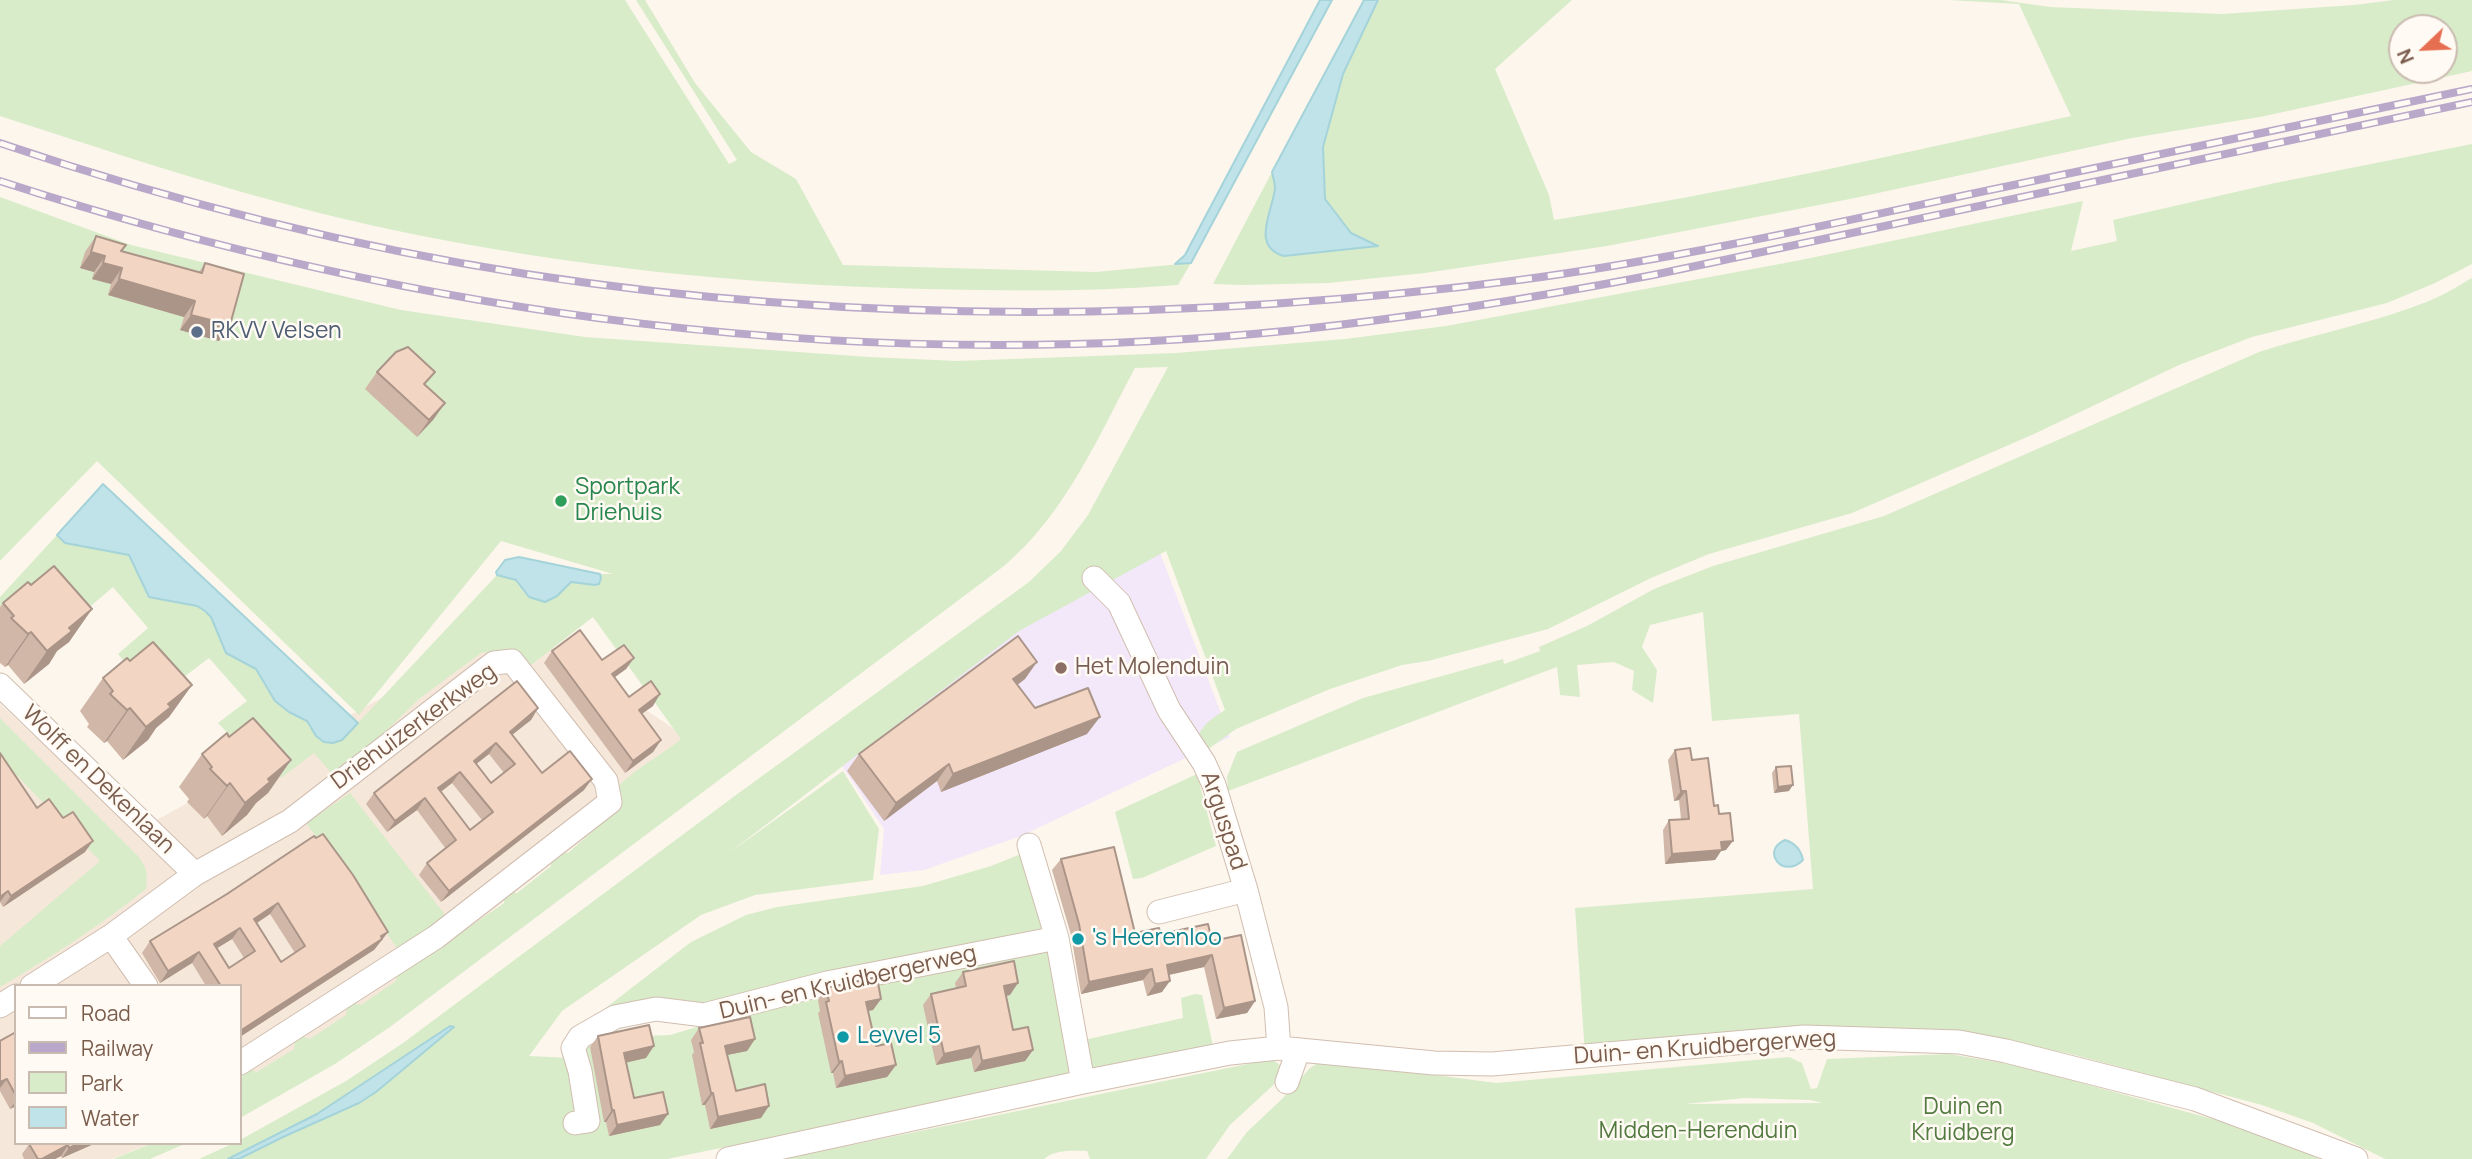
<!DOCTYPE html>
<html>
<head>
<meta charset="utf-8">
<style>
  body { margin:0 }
  #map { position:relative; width:2472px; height:1159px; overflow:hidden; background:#fdf6ec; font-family:Manrope,sans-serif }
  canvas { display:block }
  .legend { position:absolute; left:14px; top:984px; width:228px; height:161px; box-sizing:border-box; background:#fffaf3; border:2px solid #cabbb1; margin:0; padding:9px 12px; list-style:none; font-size:21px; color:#7a5c4d }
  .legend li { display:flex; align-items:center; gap:14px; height:35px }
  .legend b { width:35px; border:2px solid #cabbb1 }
  .north { position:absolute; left:2388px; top:14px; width:70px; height:70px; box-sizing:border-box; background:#fffaf3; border:2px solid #cabbb1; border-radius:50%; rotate:247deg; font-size:19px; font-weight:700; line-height:28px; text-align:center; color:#7a5c4d }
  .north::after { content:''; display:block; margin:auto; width:24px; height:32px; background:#e76f51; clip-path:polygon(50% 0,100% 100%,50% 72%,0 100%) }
</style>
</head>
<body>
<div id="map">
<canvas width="2472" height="1159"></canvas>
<ul class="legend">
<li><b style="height:9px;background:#fff"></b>Road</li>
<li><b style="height:9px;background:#b9a8c9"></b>Railway</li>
<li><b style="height:19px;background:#d8ecc9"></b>Park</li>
<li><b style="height:19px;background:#bfe3e8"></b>Water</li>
</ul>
<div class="north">N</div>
</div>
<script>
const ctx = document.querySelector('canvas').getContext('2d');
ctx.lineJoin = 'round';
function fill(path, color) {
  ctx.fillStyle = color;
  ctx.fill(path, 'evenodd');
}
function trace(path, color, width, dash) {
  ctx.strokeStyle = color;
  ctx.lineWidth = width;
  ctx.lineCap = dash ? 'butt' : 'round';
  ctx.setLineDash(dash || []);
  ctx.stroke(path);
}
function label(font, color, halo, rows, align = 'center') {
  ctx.font = font + ' Manrope,sans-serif';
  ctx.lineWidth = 5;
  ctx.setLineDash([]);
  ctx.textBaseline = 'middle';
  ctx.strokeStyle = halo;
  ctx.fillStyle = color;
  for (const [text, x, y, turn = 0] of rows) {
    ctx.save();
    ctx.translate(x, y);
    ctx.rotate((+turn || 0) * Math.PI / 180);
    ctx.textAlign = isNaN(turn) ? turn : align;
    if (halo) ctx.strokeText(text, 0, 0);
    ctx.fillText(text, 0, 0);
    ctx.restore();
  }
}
fill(new Path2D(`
  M518,624L701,747L240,1108V986H16V1143H152L112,1159H0V704L136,831Z`), '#f5e8da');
fill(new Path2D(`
  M1150,526L1230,737L1021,836L924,870L880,875L884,829L824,739Z`), '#f3e8fa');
fill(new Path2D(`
  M0,0H625L729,164L737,160L636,0H645L695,83L751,152L796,179L843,265L1096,272L1191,263L1178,285C1094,292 1009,291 925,289C746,285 569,267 393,230C260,202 130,158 0,116Z
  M1378,0H1572L1495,69L1549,195L1554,220C1728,193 1900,154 2071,116L2019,4L1949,0H2001L2050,7L2222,14L2354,5L2394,0H2472V71L2260,117L2132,138L1855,198L1607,246L1425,273L1328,283L1242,285L1213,284L1272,172L1275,188L1266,233L1275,253L1284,256L1376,246L1351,233L1325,199L1323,147L1343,74ZM2402,28H2444V70H2402Z
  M2472,144V264L2435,283L2387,303L2252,337L2179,365L2034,434L1852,513L1709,554L1651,578L1548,629L1428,661L1402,665L1330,689L1236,729L1199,756C1192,732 1206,722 1225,710L1166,551L1019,631L729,853L843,771L879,829L873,880L755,895L701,915L562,1011L529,1056L572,1058L585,1024L691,942L746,915L777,907L923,886L991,866L1026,852L1043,928L796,982L618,1029L620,1044L644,1036L670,1035L810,993L1046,945L1073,1076L667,1159H199L234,1143H240V1140L346,1081L403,1043L736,795L1029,582L1061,551L1088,515L1168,367L1135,368C1097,439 1066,513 1004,566L390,1027L335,1064L240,1118V1075L249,1069L257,1072L294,1049L295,1041L301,1036L310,1039L346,1015L347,1007L352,1003L361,1005L396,981L398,972L461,927L468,928L504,903V894L508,892L517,893L551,866L550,858L559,851L568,853L601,824C603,782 653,763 681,739L593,617L531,665L520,656L501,650L481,653L420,698L358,758L334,776L314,753L281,778L266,760L257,764L218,723L247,701L209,658L155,699L118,654L148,628L113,587L85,611L0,617V597L57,535L65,543L129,555L149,597L197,606L205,611L211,617L226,653L256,669L265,686L289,712L307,721L309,727L342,740L497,575L516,580L524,592L557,596L571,582L595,585L601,578L600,574H613L501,541L359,715L97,461L0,561V197L131,245L401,310L585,337L869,357L957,361L1176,353L1345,339L1446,326L1801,260L2083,201L2071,251L2117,241L2113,220L2275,183Z
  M2472,278V1159H2385L2313,1123L2262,1105L2071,1054L1968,1033L1919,1029L1785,1036L1585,1054L1575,908L1813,889L1799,714L1712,721L1703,612L1650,625L1642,647L1657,670L1653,703L1632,690L1634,671L1614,662L1577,665L1580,697L1560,695L1557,667L1228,791L1227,777L1237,752L1363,698L1503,659L1504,664L1540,651L1539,647L1587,626L1654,589L1713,566L1884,516L2259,352C2315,334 2374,323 2429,301C2444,295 2458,286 2472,278Z
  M0,718L137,855C147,867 148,874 146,889C100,926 51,957 0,987V946L100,861L0,758Z
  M1197,774L1216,846L1142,878L1133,879L1115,812Z
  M350,793L446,916L398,949L306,823Z
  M1195,994L1202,995L1213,1046L1091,1072L1084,1040L1183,1018L1181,998Z
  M1949,1054L2020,1066L2256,1131L2320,1159H1227L1247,1132L1283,1098L1309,1069L1322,1060L1496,1083L1789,1057L1802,1063L1811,1089L1817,1088L1827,1059ZM1745,1098L1810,1100L1822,1103L1685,1104Z
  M1272,1059L1281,1066V1078L1230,1125L1206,1159H1090L1087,1151C1073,1151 1056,1149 1044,1159H783Z
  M153,1143H187L150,1159H113Z`), '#d8ecc9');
const water = new Path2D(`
  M1320,0H1332L1191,263L1175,264L1185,255Z
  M1364,0H1378L1343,74L1323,147L1325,199L1351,233L1378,246L1284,256C1250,246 1273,211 1275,188C1275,183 1273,177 1272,172Z
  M103,484L358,723L342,740L333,743L324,742L316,736L307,721L289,712L275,701L256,669L226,653L211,617L205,611L197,606L149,597L129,555L65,543L57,535Z
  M519,557L600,574L601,578L599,584L595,585L571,582L557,596L545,602L529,597L516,580L497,575L496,572L505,560Z
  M1785,840C1795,843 1801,850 1803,860C1783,880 1760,851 1785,840Z
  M450,1026L454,1027L376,1092L359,1103L283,1137L239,1159H228L317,1114Z`);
fill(water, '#bfe3e8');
trace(water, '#a5d3da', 2);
const street = new Path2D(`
  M1094,578L1119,603L1169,710L1204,763L1214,785L1246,890L1276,1007L1279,1048
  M0,685L195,874
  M1029,845L1057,938L1083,1082
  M1159,912L1246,890
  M111,936L146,986
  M32,986L111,936L195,874L290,821L494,663L512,661L606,781L610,802L436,937L240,1063
  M0,1006L16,996
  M1287,1082L1298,1051
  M575,1123L588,1121L580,1071L573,1048L580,1037L615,1017L656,1009L704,1015L827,983L1057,938
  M728,1159L1083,1082L1230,1053L1279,1048L1434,1063L1492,1064L1804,1037L1959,1042L2006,1051L2195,1099L2356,1159`);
trace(street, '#d1beb0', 25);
trace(street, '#fff', 23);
const rail = new Path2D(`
  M0,143C171,201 347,246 526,274C855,325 1189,322 1519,280C1669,260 1818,227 1966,195C2134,160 2303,124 2472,89
  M0,181C419,317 856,375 1295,330C1415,317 1534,298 1653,275L2472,102`);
trace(rail, '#b9a8c9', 8);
trace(rail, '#fffaf3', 5, [16]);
fill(new Path2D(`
  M96,236L121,251L199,272L205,263L219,341L180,330L184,317L108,295L111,284L92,279L94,272L80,268L85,252Z
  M377,372L426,385L445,403L433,420L417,437L365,389Z
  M31,585L92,609L69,642L57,651L49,664L24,684L8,665L5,667L0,663V607L3,603Z
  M552,651L602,660L634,658L626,669L615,677L629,697L653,706L642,713L661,740L653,752L625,773L544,663Z
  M130,661L192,685L169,717L156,728L148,740L123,760L107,741L104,743L87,727L89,724L80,711L103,678Z
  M1025,679L1017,685L1035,708L1087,734L941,792L937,781L884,821L847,771L859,754Z
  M538,708L531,720L512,734L542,773L584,790L441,902L419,875L427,863L446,849L417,810L387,832L366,804L374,793ZM489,754L504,773L491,783L476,764ZM452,783L482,820L470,830L441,792Z
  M229,737L291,760L268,793L256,803L247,815L222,836L207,816L204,819L187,802L189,799L179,787L202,754Z
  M1675,750L1692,760L1714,806L1719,814L1726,850L1721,851L1715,860L1665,864L1663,830L1669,820L1681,819L1679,800L1674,801L1668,760Z
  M1776,767L1789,791L1774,793L1772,773Z
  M37,808L85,852L3,907L0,902Z
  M314,836L388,932L374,950L240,986H206L192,963L160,983L142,953L150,941L227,894ZM270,914L295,953L281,962L257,923ZM232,939L244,958L229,968L217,948Z
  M1061,859L1135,933L1161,934L1212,941L1255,1001L1247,1013L1216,1019L1204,967L1169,975L1162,992L1147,996L1143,980L1081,994L1071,935L1052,870Z
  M963,972L1010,995L1006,996L1013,1030L1033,1050L1025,1061L974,1072L971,1058L936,1065L923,1005L931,994L956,988L955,983Z
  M826,988L881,999L873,1010L868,1011L876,1046L896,1065L887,1077L836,1088L833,1073H831L818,1013L820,1011L818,1000Z
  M699,1028L755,1039L747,1051L727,1055L736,1091L761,1118L710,1129L705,1105H702L692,1055L694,1052L691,1040Z
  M16,1032V1106L10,1109L0,1091V1041Z
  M598,1036L646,1058L626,1062L634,1098L668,1114L660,1125L609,1136L606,1122H604L590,1047Z
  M30,1143H96L62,1158L61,1156L55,1159H24L22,1154Z`), '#d1b7a8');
fill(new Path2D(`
  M91,252L105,256L94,272L80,268Z
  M103,263L122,268L111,284L92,279Z
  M119,279L195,301L184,317L108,295Z
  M191,315L230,325L219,341L180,330Z
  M445,403L433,420L417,437L429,420Z
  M92,609L69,642L57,651L49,664L24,684L47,651L69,628Z
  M31,632L8,665L5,667L28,634Z
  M634,658L626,669L604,685L612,674Z
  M1037,662L1025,679L1001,697L1013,679Z
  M192,685L169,717L156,728L148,740L123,760L146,727L168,704Z
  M660,694L653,706L632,721L639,710Z
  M130,708L107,741L104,743L127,710Z
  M538,708L531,720L502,743L510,732Z
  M1100,717L1087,734L941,792L953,774Z
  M661,740L653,752L625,773L633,761Z
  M496,743L489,754L466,772L474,761Z
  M291,760L268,793L256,803L247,815L222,836L245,803L268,779Z
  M949,764L937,781L884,821L896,803Z
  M460,772L452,783L430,800L438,788Z
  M592,779L584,790L441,902L449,891Z
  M230,783L207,816L204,819L227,786Z
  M1793,785L1789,791L1774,793L1778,787Z
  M1681,791H1686L1679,800L1674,801Z
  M425,798L417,810L387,832L395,821Z
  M93,841L85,852L3,907L11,896Z
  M1733,841L1726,850L1721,851L1715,860L1665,864L1672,854L1721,842Z
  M8,891L0,902V897Z
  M278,903L270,914L246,930L254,919Z
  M240,928L232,939L206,955L214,944Z
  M388,932L374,950L240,1037V1031Z
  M199,952L192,963L160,983L168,971Z
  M1212,955L1204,967L1159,977L1167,965Z
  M1152,969L1143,980L1081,994L1089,982Z
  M1170,981L1162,992L1147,996L1155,984Z
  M1018,983L1010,995L995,998L1004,986Z
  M881,999L873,1010L858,1013L866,1002Z
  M1255,1001L1247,1013L1216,1019L1224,1008Z
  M755,1039L747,1051L717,1057L725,1046Z
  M654,1046L646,1058L616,1065L624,1053Z
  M979,1046L971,1058L936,1065L944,1054Z
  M1033,1050L1025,1061L974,1072L982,1061Z
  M842,1061L833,1073H831L839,1062Z
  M896,1065L887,1077L836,1088L845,1076Z
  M7,1079L0,1088V1082Z
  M711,1093H713L705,1105H702Z
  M16,1101V1106L10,1109Z
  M769,1106L761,1118L710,1129L718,1117Z
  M612,1110H614L606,1122H604Z
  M668,1114L660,1125L609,1136L617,1125Z
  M80,1143H96L62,1158L69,1148Z
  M68,1145L61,1156L55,1159H42Z`), '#aa9588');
const building = new Path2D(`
  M96,236L126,245L121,251L202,273L205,263L244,274L230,325L191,315L195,301L119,279L122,268L103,263L105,256L91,252Z
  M408,347L435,372L424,384L445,403L429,420L377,372L396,352Z
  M54,566L92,609L69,628L72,631L47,651L31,632L28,634L11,618L14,616L3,603L28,582L31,585Z
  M580,630L602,660L624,645L634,658L612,674L629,697L651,681L660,694L639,710L661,740L633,761L552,651Z
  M1018,636L1037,662L1013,679L1035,708L1088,688L1100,717L953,774L949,764L896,803L859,754Z
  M153,642L192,685L168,704L171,707L146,727L130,708L127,710L110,694L113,691L103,678L127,658L130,661Z
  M517,681L538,708L510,732L542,773L570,751L592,779L449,891L427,863L456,840L425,798L395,821L374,793ZM496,743L515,764L491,783L474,761ZM460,772L493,812L470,830L438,788Z
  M253,718L291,760L268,779L270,782L245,803L230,783L227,786L210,769L212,767L202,754L227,733L229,737Z
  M1690,748L1692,760L1708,758L1714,806L1718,805L1719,814L1730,813L1733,841L1721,842L1722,850L1672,854L1669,820L1689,819L1686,791H1681L1675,750Z
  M0,753L37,808L49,799L63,818L73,812L93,841L11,896L8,891L0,897Z
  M1791,766L1793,785L1778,787L1776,767Z
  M323,834L353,875L388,932L381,936L382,939L240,1031V986H221L199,952L168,971L150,941L227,894L314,836L316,838ZM278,903L305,946L281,962L254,919ZM240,928L255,951L229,968L214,944Z
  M1114,847L1135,933L1159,928L1161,934L1208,924L1212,941L1241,935L1255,1001L1224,1008L1212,955L1167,965L1170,981L1155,984L1152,969L1089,982L1079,924L1061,859Z
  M1014,961L1018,983L1004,986L1013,1030L1028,1027L1033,1050L982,1061L979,1046L944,1054L931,994L966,986L963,972Z
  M877,977L881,999L866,1002L876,1046L891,1043L896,1065L845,1076L842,1061L839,1062L826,1002L829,1001L826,988Z
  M750,1017L755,1039L725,1046L736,1091L765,1084L769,1106L718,1117L713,1093H711L700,1043H703L699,1028Z
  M649,1025L654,1046L624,1053L634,1098L663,1092L668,1114L617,1125L614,1110H612L598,1036Z
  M16,1032V1096L7,1079L0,1082V1041Z
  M80,1143L69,1148L68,1145L42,1159H38L29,1144Z`);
fill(building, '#f3d5c3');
trace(building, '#aa9588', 2);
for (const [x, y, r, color] of [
  [197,332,7,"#5c6f8a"],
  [561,501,7,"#2e9e5b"],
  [1061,668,7,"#8d6e63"],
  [1078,939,7,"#0f9aa8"],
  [843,1037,7,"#0f9aa8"]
]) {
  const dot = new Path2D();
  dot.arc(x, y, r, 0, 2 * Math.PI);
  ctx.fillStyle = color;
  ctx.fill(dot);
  trace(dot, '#fffaf3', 2.5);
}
label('23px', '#4e5e75', '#fffaf3', [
  ["RKVV Velsen",211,332]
], 'left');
label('23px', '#27864d', '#fffaf3', [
  ["Sportpark",575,488],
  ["Driehuis",575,514]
], 'left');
label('23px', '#785e54', '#fffaf3', [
  ["Het Molenduin",1075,668]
], 'left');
label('23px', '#7a5c4d', '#fffaf3', [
  ["Driehuizerkerkweg",414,727,-36],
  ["Wolff en Dekenlaan",98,780,44],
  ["Arguspad",1223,821,72],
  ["Duin- en Kruidbergerweg",848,983,-13],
  ["Duin- en Kruidbergerweg",1705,1048,-4]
]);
label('23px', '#0d838f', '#fffaf3', [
  ["'s Heerenloo",1092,939],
  ["Levvel 5",857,1037]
], 'left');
label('23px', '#537a41', '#fffaf3', [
  ["Duin en",1963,1108],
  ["Kruidberg",1963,1134],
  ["Midden-Herenduin",1698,1132]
]);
</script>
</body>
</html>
